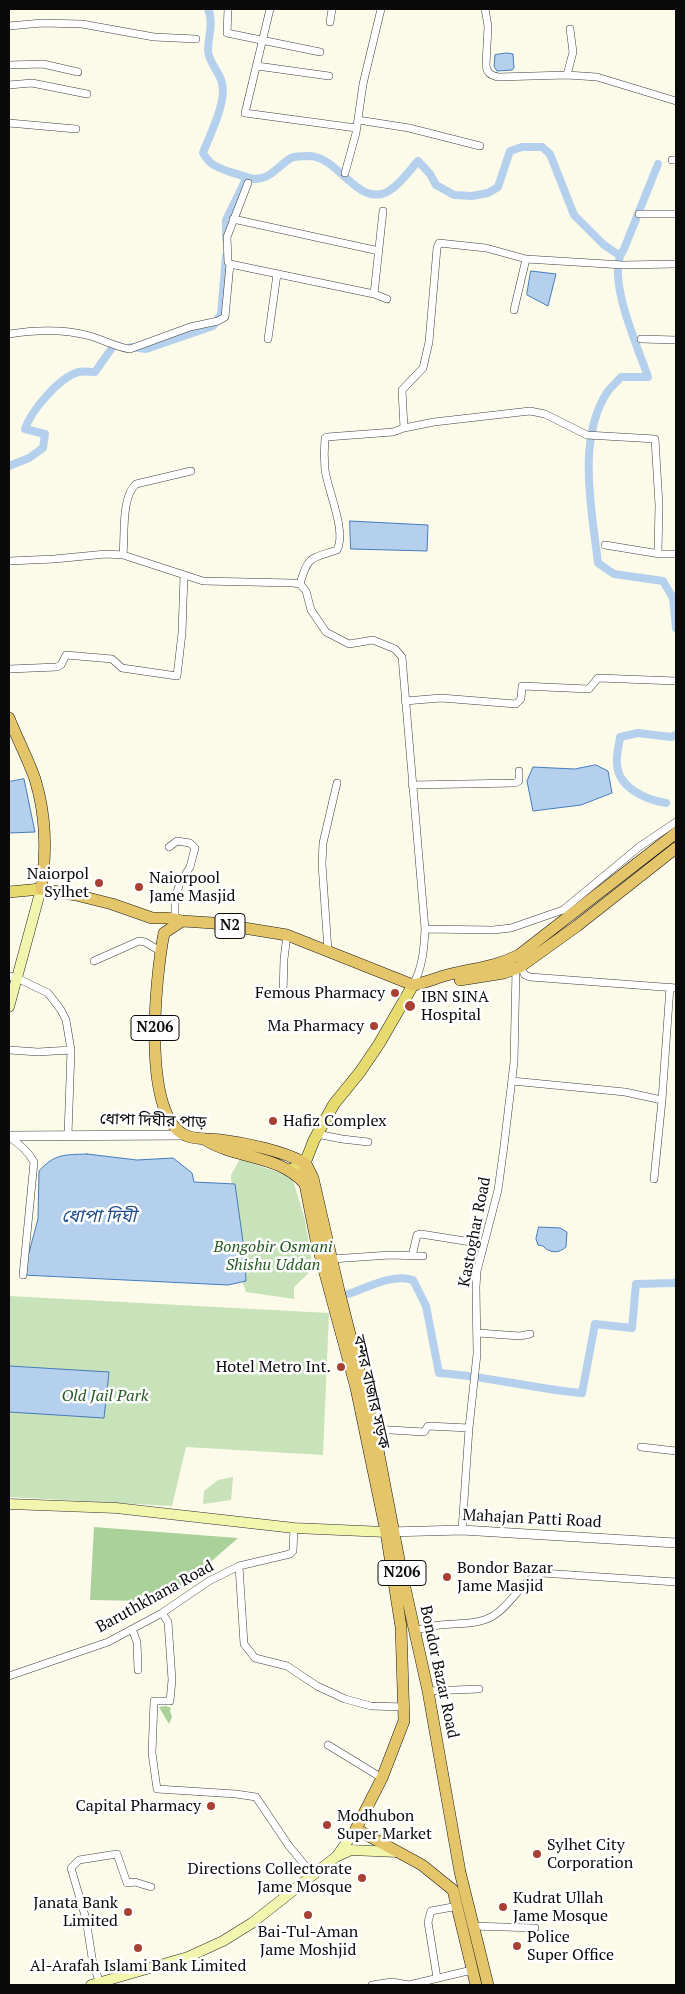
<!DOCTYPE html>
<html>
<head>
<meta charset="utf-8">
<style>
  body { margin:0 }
  #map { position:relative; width:685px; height:1994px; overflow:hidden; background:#fcfbea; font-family:"PT Serif",serif }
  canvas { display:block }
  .frame { position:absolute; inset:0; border:10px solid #0a0a0a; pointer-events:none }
</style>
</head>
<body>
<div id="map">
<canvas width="685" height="1994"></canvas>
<div class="frame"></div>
</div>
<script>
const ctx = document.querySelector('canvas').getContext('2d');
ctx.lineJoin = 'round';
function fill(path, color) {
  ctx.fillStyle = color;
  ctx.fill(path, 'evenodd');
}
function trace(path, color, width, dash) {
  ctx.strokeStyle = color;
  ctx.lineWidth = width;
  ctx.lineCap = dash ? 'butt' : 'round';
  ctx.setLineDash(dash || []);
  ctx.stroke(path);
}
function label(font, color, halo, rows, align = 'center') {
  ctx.font = font + ' "PT Serif","Noto Sans Bengali",serif';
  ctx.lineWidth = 5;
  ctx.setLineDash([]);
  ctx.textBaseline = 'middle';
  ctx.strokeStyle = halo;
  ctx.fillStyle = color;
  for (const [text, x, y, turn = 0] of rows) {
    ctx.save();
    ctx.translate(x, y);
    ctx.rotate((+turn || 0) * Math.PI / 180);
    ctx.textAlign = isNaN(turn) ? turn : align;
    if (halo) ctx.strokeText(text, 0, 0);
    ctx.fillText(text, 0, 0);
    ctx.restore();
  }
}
fill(new Path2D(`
  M240,1159L292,1177L305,1220L313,1269L294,1287V1299L246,1292L236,1264L231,1175Z
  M9,1296L329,1313L323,1455L186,1447L172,1506L9,1497Z
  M233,1477L231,1500L203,1504L204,1491L218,1480Z`), '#c8e2b9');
fill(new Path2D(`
  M94,1527L238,1538L174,1594L145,1601L90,1600Z
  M166,1706L171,1708L170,1711L172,1717L169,1724L159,1707Z`), '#abd19a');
const water = new Path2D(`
  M507,53L513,54L514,68L512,70L497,71L494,66L495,55Z
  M531,271L556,274L548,306L527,295Z
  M350,521L428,525L427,551L351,549Z
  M596,765L608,771L612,793L581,805L533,811L527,781L533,767L574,769Z
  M24,779L35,832L9,833V782Z
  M87,1154L137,1160L173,1158L192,1173L194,1182L235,1184L244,1249L246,1281L228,1285L23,1275L38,1219L39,1171C55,1153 65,1155 87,1154Z
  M539,1227L560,1228L567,1232L566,1247C559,1254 549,1253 543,1246L538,1245L536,1239Z
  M9,1366L109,1372L104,1418L9,1412Z`);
fill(water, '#b5d0ed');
trace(water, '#457bbb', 1);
trace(new Path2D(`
  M208,9C214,22 208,37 208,51C209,63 219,71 222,83C227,102 210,134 203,153C210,165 216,167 230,172C238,174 247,178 255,179C271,179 279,165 291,158C295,156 305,156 310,156C338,158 354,200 382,194C396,190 409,171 418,161L430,174L436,185L454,195L472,196L488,193L498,187L510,151L522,147H542L550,154L574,215L604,245L619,255
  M658,164L624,249C604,275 639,349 648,377H621C617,382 612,386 608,391C576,438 592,511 598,563L614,574L663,581L673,598L676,628
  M226,239V220L247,177
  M131,347L146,349L213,326L221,314L226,256
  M9,466L29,458L43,448L45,434L25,429C31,411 59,377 79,372C84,371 90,372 95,372L114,345L119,346
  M666,803C647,800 618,788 617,764C616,756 619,745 620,737L638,733L671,737L676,735
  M348,1294C367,1288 392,1273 413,1280L426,1306L439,1373C487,1376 534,1389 582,1393L595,1324L632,1328L636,1284L675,1283L676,1282`), '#b5d0ed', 8);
const minor = new Path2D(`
  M228,9L227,33L320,52
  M270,9L245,113L356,128
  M485,9L488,26L486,65C487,73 490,75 498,77L567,75L597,77L676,101
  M330,22L332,9
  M9,26L42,23L82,24L154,37L196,39
  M9,65L43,64L78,72
  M257,66L329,76
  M567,75L573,52L570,29
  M9,85L32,83L87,94
  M358,120L409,128L480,146
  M9,123L76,129
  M672,160H676
  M345,173L356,133L363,84L381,9
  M248,183L227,237L228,262L230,264L374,294L387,299
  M639,214H676
  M233,219L379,251
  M374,294L383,211
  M514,310L526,259
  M9,334C34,330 65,329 90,336C104,340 116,347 130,349L190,327L218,321L225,317L230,264
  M268,339L277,274
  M641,339L676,340
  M404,428L434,422L530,411L545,414L587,435L655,439L659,505L658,552
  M605,545L660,554H676
  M123,555C125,536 121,497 136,484L191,471
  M9,561L54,559L106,554L123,555L203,581L293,583L300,584L306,591L311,610L326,632L349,644L373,640L395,649L402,657L425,929C424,949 423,966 413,985
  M300,584C308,555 311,559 337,550C347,532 328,491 325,470C324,459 324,449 325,438L327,437L393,432L404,428L402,390L423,368L429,342L437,248L439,243L486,248L526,259L623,265L676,264
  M9,669L57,667L61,665L66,655L112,659L122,668L177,676L182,633L184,575
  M405,701L441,698L516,704L521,699L522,686L589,689L598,678L676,681
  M412,785L515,783L519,781V771
  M169,847L177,841L190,843L195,848L190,867L180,883L175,898V920
  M425,929L493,930L511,928L563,910L639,847L676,822
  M328,951L322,864L323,843L337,783
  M94,961L139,941L145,942L160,951
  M520,967L525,975L530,977L676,988
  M9,976L17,978L48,993L61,1010L66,1020L71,1050L68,1135
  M283,995L284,959L287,935
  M9,1050L38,1052L71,1050
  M512,1081L625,1092L662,1100
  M317,1134L342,1139L368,1142
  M9,1137C20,1144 28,1151 34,1162L23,1275
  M654,1179L662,1100L670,987
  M412,1256L417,1235L421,1234L471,1242
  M332,1259L390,1255L423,1256
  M478,1333L520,1336L530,1334
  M374,1429L424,1432L428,1426L469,1428
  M641,1447L676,1451
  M462,1530L469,1428L477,1354L476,1287L477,1271L498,1190L504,1146L514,1062L516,969
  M239,1566L244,1644L255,1658L287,1666L317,1686L345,1699L371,1706L405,1707
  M162,1613L168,1622L172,1680L170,1701H154L152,1753L157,1789L236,1794L256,1797L289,1846L313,1875
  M132,1629L137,1642L138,1670
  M414,1630C423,1629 432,1626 440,1625C457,1623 478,1625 493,1616C512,1605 521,1580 542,1573L676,1582
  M9,1676L108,1642L162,1613L209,1581L239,1566L290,1554L293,1551L294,1528
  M428,1691L479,1689
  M328,1745L382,1778
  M472,1926L535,1928
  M437,1978L428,1922L431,1911L458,1906
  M100,1983L93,1964L86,1919L71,1868L79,1860L117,1854L127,1883L135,1882L151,1887
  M372,1985L392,1982L409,1985L472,1970`);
const tertiary = new Path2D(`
  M9,1136L186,1135
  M389,1532L462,1530L676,1543`);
const secondary = new Path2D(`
  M9,1007L41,889
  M9,1504L116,1508L294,1528L386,1532
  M338,1856L351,1850L397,1852
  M91,1985L188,1957L223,1941L252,1923L337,1856L356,1829`);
const primary = new Path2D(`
  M9,892L41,889
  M290,1170L305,1163L314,1140L334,1104L360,1072L379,1044L413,985`);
const trunk = new Path2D(`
  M9,718C17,738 28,759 35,779C46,815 47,852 41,889L76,895L112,904L152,918H168L182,921L213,923L287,935L413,985C425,983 436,978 447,975C473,968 493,968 519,955L676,833
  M182,921L164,933C156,974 140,1118 187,1136C198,1140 210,1138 221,1140C246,1143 283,1151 305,1163
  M460,980L504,973L520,967L577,926L676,848
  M204,1139C237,1160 279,1154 305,1184
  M305,1163V1184L316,1240L356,1388L386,1532L401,1627L404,1721L382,1778L356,1829L422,1865L453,1890L476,1985
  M306,1164L313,1178L339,1291L374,1429L401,1570L428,1691L460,1872L488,1985`);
trace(minor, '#3d3d3d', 8);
trace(tertiary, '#3d3d3d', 10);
trace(secondary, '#2c2c2c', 11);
trace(primary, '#1b1b1b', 12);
trace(trunk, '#1b1b1b', 12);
trace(minor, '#fff', 7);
trace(tertiary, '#fff', 9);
trace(secondary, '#f2f5ad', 10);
trace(primary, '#e7db6f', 11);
trace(trunk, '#e4c569', 11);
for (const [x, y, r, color] of [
  [99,883,5,"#a84034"],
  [139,887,5,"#a84034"],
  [395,993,5,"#a84034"],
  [410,1006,6,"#a84034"],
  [374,1026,5,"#a84034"],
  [273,1121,5,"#a84034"],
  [341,1367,5,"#a84034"],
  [447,1577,5,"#a84034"],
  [211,1806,5,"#a84034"],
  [327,1825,5,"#a84034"],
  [537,1854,5,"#a84034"],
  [362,1878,5,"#a84034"],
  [503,1907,5,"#a84034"],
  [128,1912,5,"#a84034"],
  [308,1915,5,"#a84034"],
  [517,1946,5,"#a84034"],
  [138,1948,5,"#a84034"]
]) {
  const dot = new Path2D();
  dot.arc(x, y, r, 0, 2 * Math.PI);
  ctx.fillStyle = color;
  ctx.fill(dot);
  trace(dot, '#fff', 2);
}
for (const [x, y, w] of [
  [230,926,30],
  [155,1028,48],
  [402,1573,48]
]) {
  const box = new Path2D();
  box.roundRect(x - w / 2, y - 12.5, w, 25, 4);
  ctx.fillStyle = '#fff';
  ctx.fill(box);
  trace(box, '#0a0a0a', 1);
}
label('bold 15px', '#0a0a0a', null, [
  ["N2",230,926],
  ["N206",155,1028],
  ["N206",402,1573]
]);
label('16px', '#0a0a0a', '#fff', [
  ["Naiorpol",89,874,"right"],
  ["Sylhet",89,892,"right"],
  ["Naiorpool",149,878],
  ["Jame Masjid",149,896],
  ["Femous Pharmacy",385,993,"right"],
  ["IBN SINA",421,997],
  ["Hospital",421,1015],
  ["Ma Pharmacy",364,1026,"right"],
  ["Hafiz Complex",283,1121],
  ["Hotel Metro Int.",331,1367,"right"],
  ["Bondor Bazar",457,1568],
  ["Jame Masjid",457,1586],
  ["Capital Pharmacy",201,1806,"right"],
  ["Modhubon",337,1816],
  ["Super Market",337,1834],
  ["Sylhet City",547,1845],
  ["Corporation",547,1863],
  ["Directions Collectorate",352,1869,"right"],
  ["Jame Mosque",352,1887,"right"],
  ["Kudrat Ullah",513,1898],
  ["Jame Mosque",513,1916],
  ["Janata Bank",118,1903,"right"],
  ["Limited",118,1921,"right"],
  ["Bai-Tul-Aman",308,1932,"center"],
  ["Jame Moshjid",308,1950,"center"],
  ["Police",527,1937],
  ["Super Office",527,1955],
  ["Al-Arafah Islami Bank Limited",138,1966,"center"]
], 'left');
label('16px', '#0a0a0a', '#fff', [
  ["ধোপা দিঘীর পাড়",153,1121,2],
  ["Kastoghar Road",475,1232,-79],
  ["বন্দর বাজার সড়ক",371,1392,77],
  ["Mahajan Patti Road",532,1519,3],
  ["Baruthkhana Road",155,1597,-29],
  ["Bondor Bazar Road",439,1672,78]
]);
label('italic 16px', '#275924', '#fff', [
  ["Bongobir Osmani",273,1247],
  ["Shishu Uddan",273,1265],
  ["Old Jail Park",105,1396]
]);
label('italic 18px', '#244f8b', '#fff', [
  ["ধোপা দিঘী",99,1217]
]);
</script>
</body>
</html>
